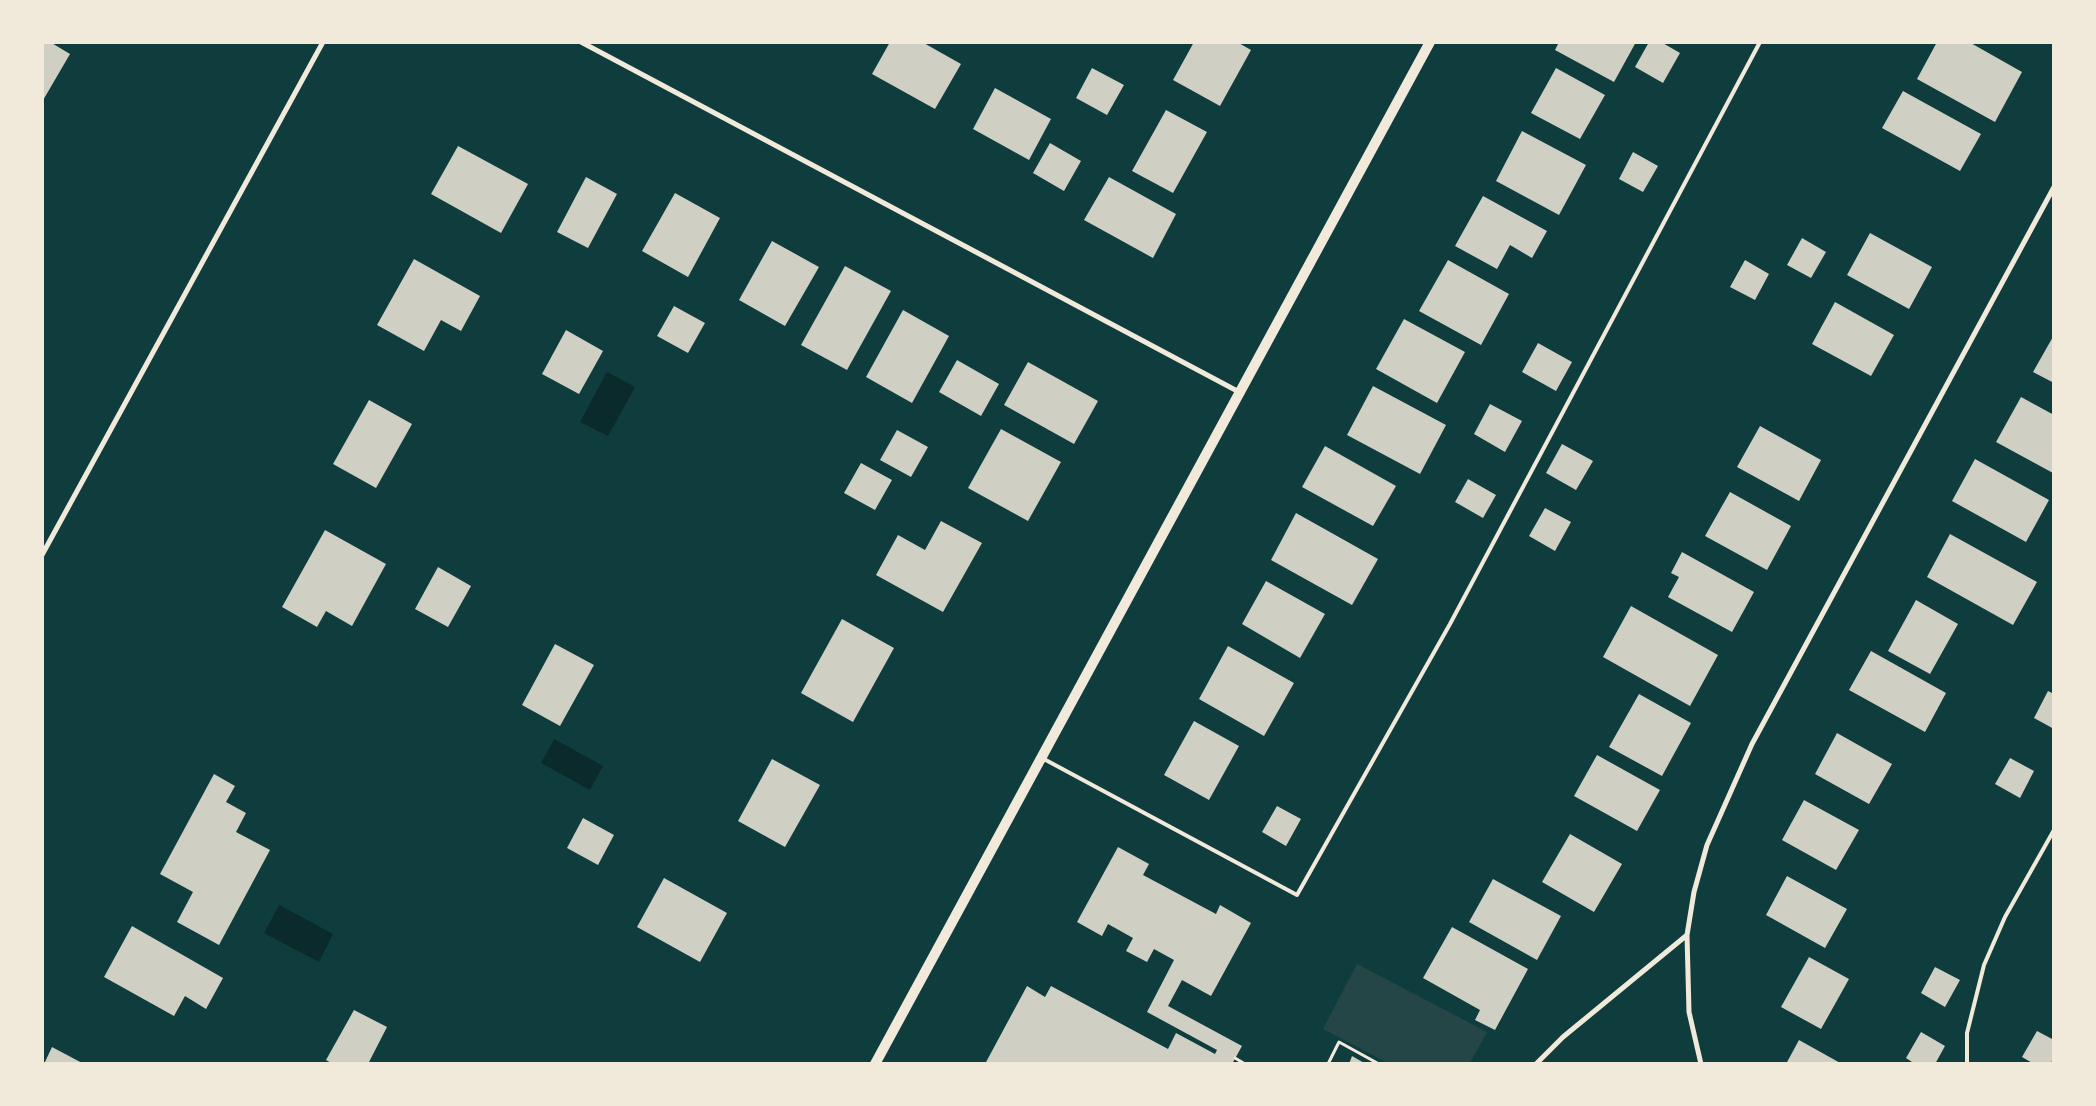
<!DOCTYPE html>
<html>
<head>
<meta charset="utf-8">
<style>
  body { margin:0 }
  #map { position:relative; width:2096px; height:1106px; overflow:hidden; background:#0f3d3e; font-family:"DejaVu Sans",sans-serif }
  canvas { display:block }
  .frame { position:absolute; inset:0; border:44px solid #f1e9da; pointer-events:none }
</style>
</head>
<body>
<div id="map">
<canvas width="2096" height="1106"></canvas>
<div class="frame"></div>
</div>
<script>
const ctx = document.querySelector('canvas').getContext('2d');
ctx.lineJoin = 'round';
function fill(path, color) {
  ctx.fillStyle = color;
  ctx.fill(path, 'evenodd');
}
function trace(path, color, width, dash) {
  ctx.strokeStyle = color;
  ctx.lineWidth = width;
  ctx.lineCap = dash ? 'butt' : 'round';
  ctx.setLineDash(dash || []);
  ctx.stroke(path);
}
fill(new Path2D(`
  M1357,964L1487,1032L1470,1063H1388L1323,1029Z`), '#244646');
fill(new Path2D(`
  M607,372L635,387L608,436L580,422Z
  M554,739L603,766L590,790L541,763Z
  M279,905L333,934L319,962L264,933Z`), '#0a2a2b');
fill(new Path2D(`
  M42,42H50L70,54L42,102Z
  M890,42H922L961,64L935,109L872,74Z
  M1194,42H1237L1251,50L1220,106L1173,80Z
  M1559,42H1636L1614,82L1555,50Z
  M1649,42H1661L1680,53L1663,83L1635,67Z
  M1937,42H1969L2022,72L1995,122L1917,79Z
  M1092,68L1124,85L1107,115L1076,98Z
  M1556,68L1605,95L1580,139L1531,113Z
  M995,88L1051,119L1029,160L973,129Z
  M1903,91L1981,134L1960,171L1882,128Z
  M1166,110L1207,132L1173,193L1132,171Z
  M1522,131L1586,165L1559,215L1496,181Z
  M1050,143L1081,161L1064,191L1033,173Z
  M458,146L528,184L501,233L431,194Z
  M1633,152L1658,166L1643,192L1619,179Z
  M586,177L617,194L588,248L557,232Z
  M1109,177L1176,214L1153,258L1084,220Z
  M675,193L720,218L688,277L642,251Z
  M1483,196L1547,231L1532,258L1510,245L1497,269L1455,246Z
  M1870,233L1932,267L1909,309L1847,275Z
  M1802,238L1826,252L1811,278L1787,265Z
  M772,241L819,267L785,326L739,300Z
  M414,259L480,296L461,331L441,320L424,351L377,325Z
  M1448,260L1509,294L1481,345L1419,311Z
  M1745,260L1769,274L1755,300L1730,287Z
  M845,266L891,291L847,370L801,345Z
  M1835,302L1894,335L1871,376L1812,344Z
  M674,306L705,323L688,353L657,336Z
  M903,310L949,336L912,403L866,377Z
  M1404,319L1465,352L1437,403L1376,369Z
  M566,330L603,351L579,394L542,374Z
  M2054,335V383L2033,372Z
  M1538,343L1572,362L1556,391L1522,372Z
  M957,360L999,384L981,416L939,392Z
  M1028,362L1098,401L1074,444L1004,405Z
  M1373,386L1446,425L1420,474L1347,435Z
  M2021,397L2054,415L2053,473L1996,442Z
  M369,400L412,424L376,488L333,464Z
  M1490,404L1522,421L1505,452L1474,434Z
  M1760,426L1821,460L1799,501L1737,467Z
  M1001,429L1061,462L1028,521L968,488Z
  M897,430L928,447L911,477L880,460Z
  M1562,444L1593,461L1576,490L1546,473Z
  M1325,446L1396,486L1373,526L1302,487Z
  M1975,459L2049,500L2026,542L1952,501Z
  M861,463L892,480L875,510L844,493Z
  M1468,479L1496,495L1483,518L1455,502Z
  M1730,492L1791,526L1767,570L1705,536Z
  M1545,508L1571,522L1555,551L1529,536Z
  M1296,513L1378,559L1352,605L1271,560Z
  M941,521L982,543L943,612L876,575L898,535L925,550Z
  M325,530L386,564L352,626L326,611L317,627L282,607Z
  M1950,534L2037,582L2013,625L1927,577Z
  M1682,552L1754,592L1732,632L1668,597L1679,577L1671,573Z
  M438,567L471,586L448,627L415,609Z
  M1266,581L1325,614L1300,658L1242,624Z
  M1916,600L1958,624L1930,674L1888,651Z
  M1631,606L1718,655L1690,706L1603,657Z
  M842,619L894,648L853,722L801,693Z
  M555,644L594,665L560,726L522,705Z
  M1228,646L1294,683L1264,736L1199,699Z
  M1871,651L1946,693L1925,732L1849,690Z
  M2048,691L2054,694V729L2034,718Z
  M1639,694L1691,723L1662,776L1609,747Z
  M1194,721L1239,746L1209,800L1164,775Z
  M1837,733L1892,764L1869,804L1815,774Z
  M1597,755L1660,790L1637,831L1574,796Z
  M2010,758L2034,771L2020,798L1995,784Z
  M772,759L820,785L785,847L738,821Z
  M214,774L235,786L226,802L246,813L236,832L270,850L219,945L177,922L193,892L160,874Z
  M1804,800L1859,830L1836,870L1782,840Z
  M1277,806L1301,819L1286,846L1262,832Z
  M583,818L614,835L598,865L567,848Z
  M1570,834L1622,864L1594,912L1542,882Z
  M1118,847L1149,864L1143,875L1216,914L1220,905L1251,923L1211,996L1182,980L1168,1006L1242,1046L1232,1064H985L1027,986L1045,997L1051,986L1168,1049L1176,1033L1215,1054L1217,1050L1147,1012L1174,960L1154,949L1147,962L1126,951L1133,938L1108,924L1102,936L1077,922Z
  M1787,876L1847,909L1825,948L1766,915Z
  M664,878L727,913L700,962L637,927Z
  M1493,879L1561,916L1537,960L1469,922Z
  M132,926L223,978L206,1009L185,996L174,1016L104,977Z
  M1452,927L1528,969L1495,1030L1475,1020L1480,1010L1423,978Z
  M1809,957L1849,979L1821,1029L1781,1007Z
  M1935,967L1960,980L1945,1007L1921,993Z
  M354,1010L387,1027L368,1064H333L326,1060Z
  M2037,1031L2054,1040V1058L2050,1064H2034L2022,1057Z
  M1921,1032L1945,1046L1935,1064H1915L1906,1058Z
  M1799,1040L1842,1064H1786Z
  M52,1047L84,1064H44Z
  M1352,1056L1366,1064H1349Z`), '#cfcfc3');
trace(new Path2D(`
  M1235,1058L1245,1064
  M1328,1064L1339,1042L1379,1064`), '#f1e9da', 3);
trace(new Path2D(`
  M1042,758L1297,895L1450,624L1760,42
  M1967,1064V1033L1984,965L2005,917L2054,830`), '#f1e9da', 4);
trace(new Path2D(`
  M581,42L1241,393
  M42,555L323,42
  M1536,1064L1563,1037L1687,935
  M1701,1064L1689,1012L1687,935L1694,892L1707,845L1752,744L2054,187`), '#f1e9da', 5);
trace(new Path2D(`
  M875,1064L1430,42`), '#f1e9da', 10);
</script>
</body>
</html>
